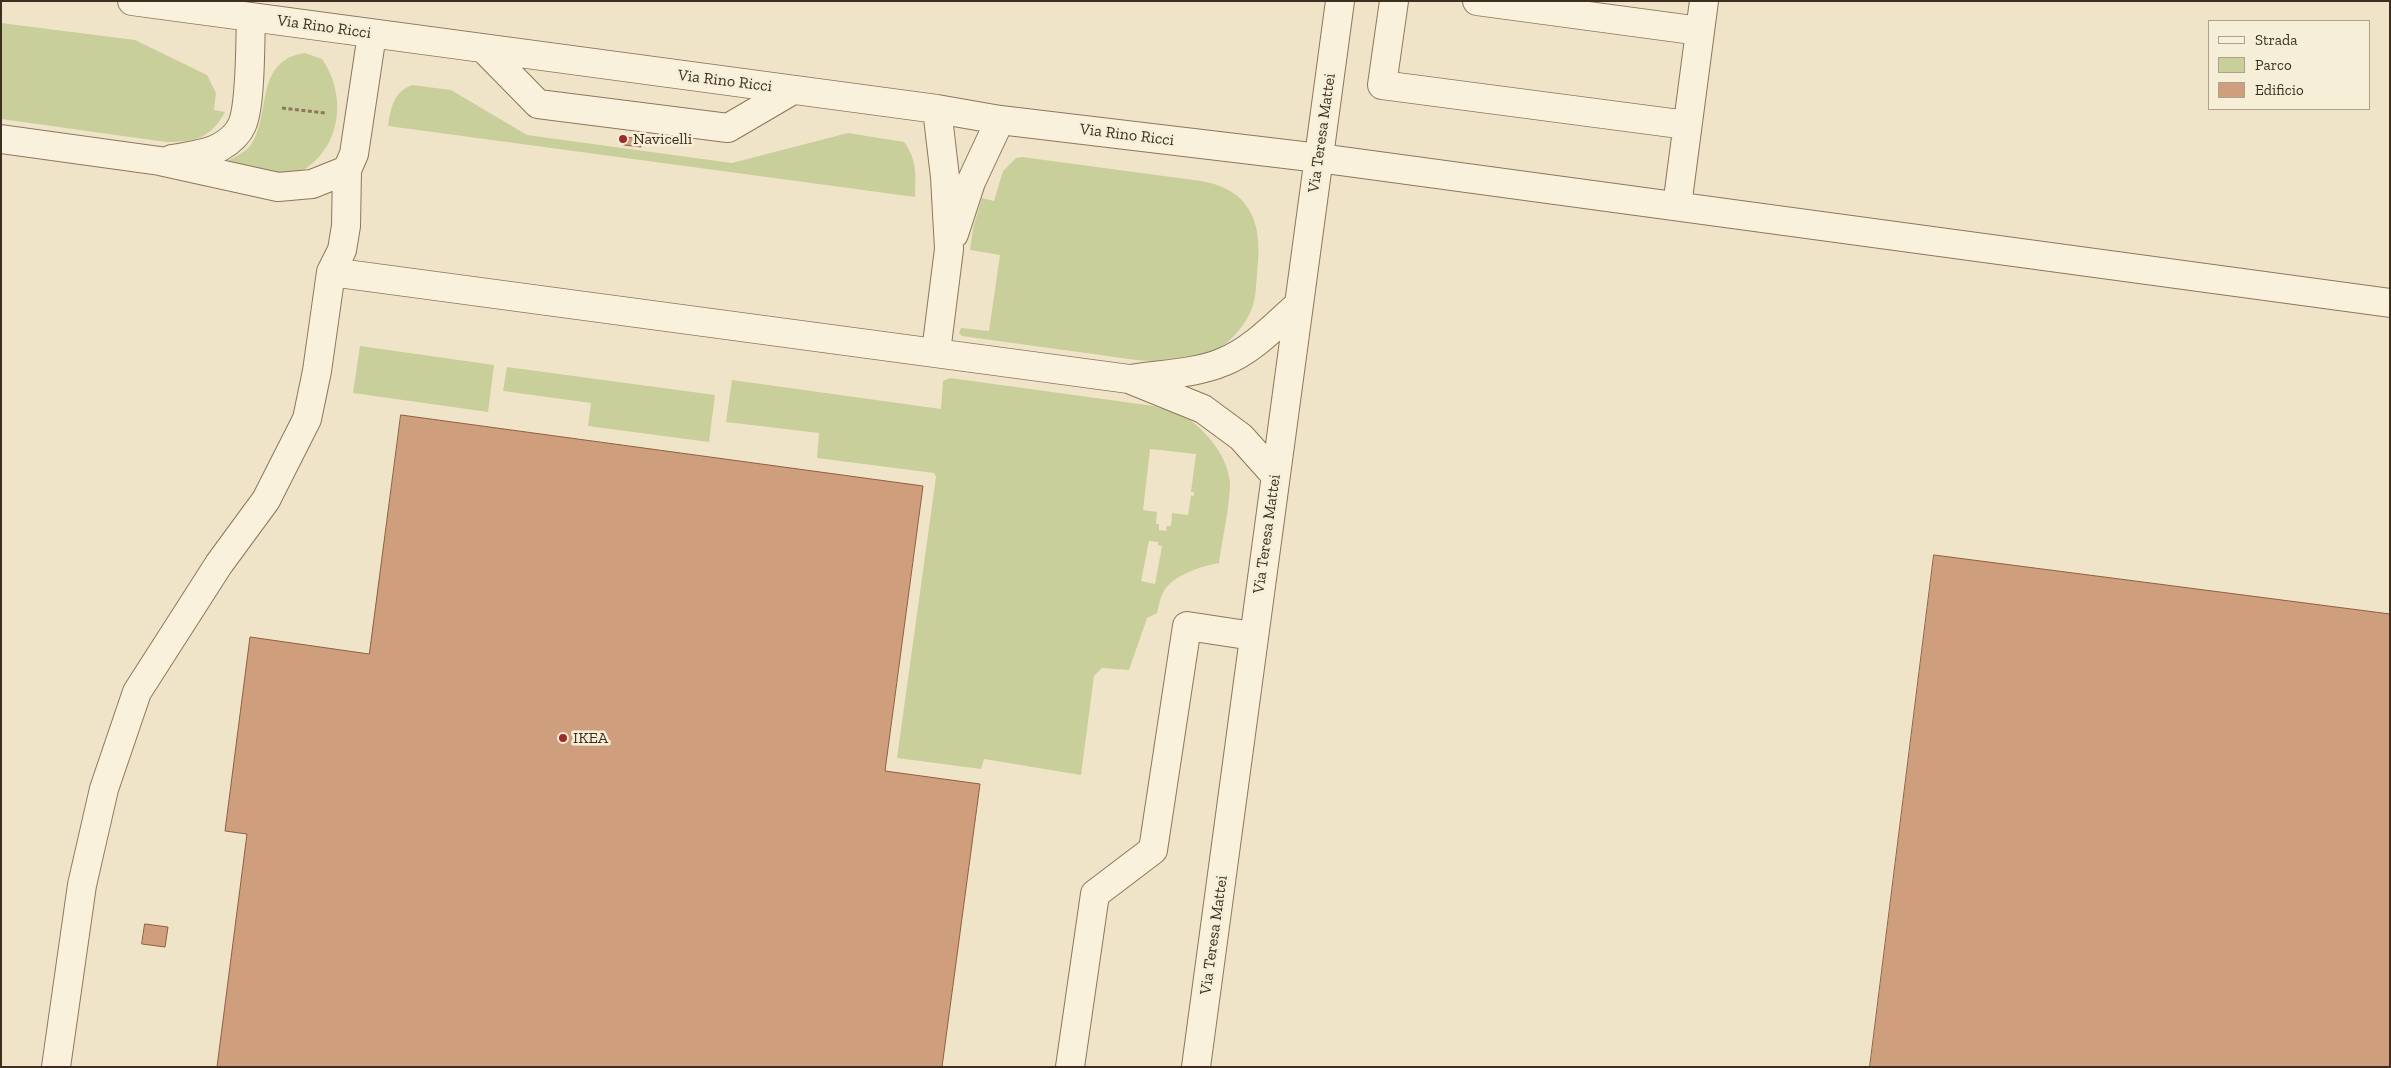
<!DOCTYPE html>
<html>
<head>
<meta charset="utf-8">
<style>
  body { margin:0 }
  #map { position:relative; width:2391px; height:1068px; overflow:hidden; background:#f0e4c8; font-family:"Zilla Slab",serif }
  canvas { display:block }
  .frame { position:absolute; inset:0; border:2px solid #3d2e20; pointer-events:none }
  .legend { position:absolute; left:2208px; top:20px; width:162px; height:90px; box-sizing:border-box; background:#f7eed8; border:1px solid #ada18e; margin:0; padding:6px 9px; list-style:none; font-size:15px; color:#3d2e20 }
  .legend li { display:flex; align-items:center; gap:10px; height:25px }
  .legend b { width:25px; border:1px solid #ada18e }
</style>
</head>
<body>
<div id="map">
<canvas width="2391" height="1068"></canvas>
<div class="frame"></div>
<ul class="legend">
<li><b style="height:6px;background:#faf1dc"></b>Strada</li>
<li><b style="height:14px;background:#c9cf9b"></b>Parco</li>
<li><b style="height:14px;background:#cf9f7d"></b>Edificio</li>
</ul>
</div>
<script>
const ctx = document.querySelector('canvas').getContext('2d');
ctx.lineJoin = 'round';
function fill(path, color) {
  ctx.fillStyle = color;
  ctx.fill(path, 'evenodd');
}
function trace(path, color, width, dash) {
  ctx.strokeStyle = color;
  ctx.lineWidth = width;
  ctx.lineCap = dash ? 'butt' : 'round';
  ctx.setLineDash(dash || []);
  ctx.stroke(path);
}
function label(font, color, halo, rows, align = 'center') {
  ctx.font = font + ' "Zilla Slab",serif';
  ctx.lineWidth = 5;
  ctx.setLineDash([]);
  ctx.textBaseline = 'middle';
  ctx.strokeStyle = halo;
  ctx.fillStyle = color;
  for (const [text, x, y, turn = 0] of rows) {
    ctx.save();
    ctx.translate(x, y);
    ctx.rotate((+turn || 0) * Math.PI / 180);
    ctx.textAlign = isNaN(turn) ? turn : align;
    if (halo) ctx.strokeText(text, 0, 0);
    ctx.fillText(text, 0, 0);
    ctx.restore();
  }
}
fill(new Path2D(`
  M1,23L135,40L207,75L216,93L214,110L225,112C210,139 195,142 166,142L1,119Z
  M305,53L322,59C343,89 343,131 318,158C313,163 306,170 299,171C278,176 252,169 230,167L227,165V161C235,157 244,153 250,146C272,117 253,60 305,53Z
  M412,85L451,90L527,135L732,163L848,133L904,142C917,159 916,177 915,197L388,126C391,108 393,92 412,85Z
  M1022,157L1201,181C1254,190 1263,227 1257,274C1256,285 1256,298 1252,308C1245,328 1223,351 1202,357C1164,367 1124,358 1086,353C1044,347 1003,342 962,336L959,333L961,328L989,331L1000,255L970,250L973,228L982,198L994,201L1003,171L1016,158Z
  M360,346L494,365L488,412L353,393Z
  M507,367L715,395L709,442L588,426L591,403L503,391Z
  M950,378L1154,406C1166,410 1179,413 1190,420C1209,434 1229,459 1230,484C1230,505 1222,541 1219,563C1202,566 1173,575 1164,591C1160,597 1159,606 1157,613L1147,618L1129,670L1102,668L1094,676L1081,775L984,759L981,769L897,758L936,477L934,473L817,458L819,433L726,422L732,380L941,409L943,381ZM1150,449L1196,454L1191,492H1194V496L1191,495L1188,515L1172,513L1171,526H1167L1166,531L1159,530V524H1156L1157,512L1143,510ZM1149,541L1158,542V545L1162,546L1155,584L1141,581Z`), '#c9cf9b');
const building = new Path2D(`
  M625,137L642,139L641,147L624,145Z
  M401,415L923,486L885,771L980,784L942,1067H217L247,834L225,831L250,637L369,654Z
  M1934,555L2390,614V1067H1870Z
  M145,924L168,927L165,947L142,944Z`);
fill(building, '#cf9f7d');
trace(building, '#8d5f41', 1);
const minor = new Path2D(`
  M132,1L937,109L1000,120L1319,158L2390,303
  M1394,1L1382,85L1687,125
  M1477,1L1700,31
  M485,50L538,104L728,128L793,90
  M1,139L160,161L278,187L312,184L347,170L354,154L372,34
  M172,159C187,156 206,155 220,147C229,142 238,134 242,125C251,105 250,42 251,17
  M1677,206L1704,1
  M954,234L971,182L1000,120
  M331,272L1129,379L1203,409L1241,437L1275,475
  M936,352L949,249L945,177L937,109
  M1130,379C1160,374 1195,374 1223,362C1251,351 1275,326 1297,306
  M56,1067L82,885L104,789L137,692L219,564L266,500L307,419L317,371L331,272L342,250L346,226L347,170
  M1070,1067L1095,894L1153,850L1187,626L1253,636
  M1196,1067L1340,1`);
trace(minor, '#8d765c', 30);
trace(new Path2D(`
  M282,108L325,113`), '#8d765c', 3, [4, 2.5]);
trace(minor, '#faf1dc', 28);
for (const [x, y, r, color] of [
  [623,139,5,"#9e2a2b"],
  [563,738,5,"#9e2a2b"]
]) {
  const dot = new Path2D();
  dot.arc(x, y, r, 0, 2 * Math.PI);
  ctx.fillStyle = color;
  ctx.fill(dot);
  trace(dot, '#f7eed8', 2);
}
label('16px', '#3d2e20', '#f7eed8', [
  ["Via Rino Ricci",324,27,8],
  ["Via Rino Ricci",725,81,7],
  ["Via Teresa Mattei",1322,133,-82],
  ["Via Rino Ricci",1127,135,7],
  ["Via Teresa Mattei",1267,534,-82],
  ["Via Teresa Mattei",1214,935,-82]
]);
label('16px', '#3d2e20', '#f7eed8', [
  ["Navicelli",633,139],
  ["IKEA",573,738]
], 'left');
</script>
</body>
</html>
